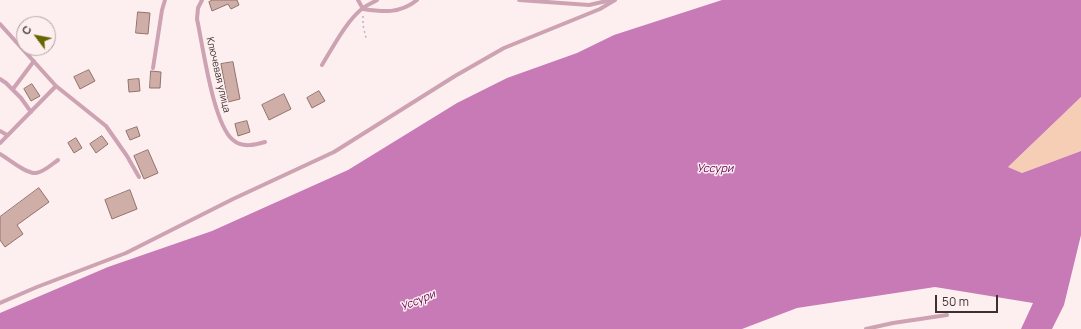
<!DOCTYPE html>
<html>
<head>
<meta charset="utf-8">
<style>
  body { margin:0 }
  #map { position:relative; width:1081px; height:329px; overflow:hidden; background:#fdefef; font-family:Manrope,sans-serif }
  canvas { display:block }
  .north { position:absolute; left:16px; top:16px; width:40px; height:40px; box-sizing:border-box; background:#fdefef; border:1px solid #b0a3a3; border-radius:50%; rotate:302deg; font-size:11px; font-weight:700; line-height:16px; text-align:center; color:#3d3031 }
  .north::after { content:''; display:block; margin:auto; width:14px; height:18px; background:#656600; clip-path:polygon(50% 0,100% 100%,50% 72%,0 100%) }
  .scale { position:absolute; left:935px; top:295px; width:63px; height:18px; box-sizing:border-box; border:2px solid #3d3031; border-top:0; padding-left:5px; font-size:12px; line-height:14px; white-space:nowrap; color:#3d3031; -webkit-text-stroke:3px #fdefef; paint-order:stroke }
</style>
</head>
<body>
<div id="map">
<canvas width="1081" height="329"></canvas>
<div class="north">С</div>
<div class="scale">50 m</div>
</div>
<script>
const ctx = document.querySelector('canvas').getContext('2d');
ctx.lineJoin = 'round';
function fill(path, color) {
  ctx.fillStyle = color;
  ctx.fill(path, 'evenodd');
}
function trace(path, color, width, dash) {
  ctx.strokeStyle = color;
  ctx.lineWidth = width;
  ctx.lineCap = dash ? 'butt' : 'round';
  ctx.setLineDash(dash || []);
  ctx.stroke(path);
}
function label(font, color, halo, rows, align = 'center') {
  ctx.font = font + ' Manrope,sans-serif';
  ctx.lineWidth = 3;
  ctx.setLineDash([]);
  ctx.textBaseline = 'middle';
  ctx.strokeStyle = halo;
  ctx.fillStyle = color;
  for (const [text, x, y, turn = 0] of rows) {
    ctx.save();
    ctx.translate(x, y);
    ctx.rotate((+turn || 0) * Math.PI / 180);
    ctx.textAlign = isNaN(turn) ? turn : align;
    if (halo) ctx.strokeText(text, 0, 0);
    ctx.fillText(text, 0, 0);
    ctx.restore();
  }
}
fill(new Path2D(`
  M1081,97V151L1022,173L1008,167Z`), '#f6ceb6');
fill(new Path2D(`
  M722,0H1081V97L1008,167L1022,173L1081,151V235L1064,305L1052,329H1021L1033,303L935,287L797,308L742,329H0V313L108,267L212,231L348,170L457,103L507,78L577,53L614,35Z`), '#c77ab6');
const building = new Path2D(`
  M213,0H237L239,5L231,9L228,4L212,11L209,2Z
  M138,12L150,13L148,34L136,33Z
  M233,62L240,99L228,102L221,64Z
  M89,70L95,81L80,89L74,77Z
  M151,71L161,72L160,88H150Z
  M139,79L140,91L129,92L128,80Z
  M32,84L40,96L31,101L24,89Z
  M319,91L325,101L312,108L307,98Z
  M284,94L291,109L269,120L262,105Z
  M247,121L250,132L238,136L235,124Z
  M137,127L140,136L130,140L126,131Z
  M102,136L108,144L96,153L90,144Z
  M76,138L82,148L74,153L68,143Z
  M148,150L158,173L144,179L134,156Z
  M39,188L49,202L17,225L23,234L5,247L0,240V217Z
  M130,190L137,209L112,219L105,200Z`);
fill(building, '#ceaea6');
trace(building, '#91726b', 1);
trace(new Path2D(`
  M363,16V25L366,38`), '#c2b4b5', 1.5, [2, 3]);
trace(new Path2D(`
  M202,0L198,8L197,19C203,46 213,124 233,140C242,148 255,145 265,142
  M358,0L363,9
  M519,0L589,5L611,0
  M363,9C383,12 400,14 417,0
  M0,24L56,86L106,126L127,156L139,177
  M322,65C333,47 347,20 363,8C367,5 372,3 377,0
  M153,68L162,10L165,0
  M0,79L6,83L21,98L31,112
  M13,89L34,61
  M0,131L7,135
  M0,143L56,86
  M0,154C9,159 26,174 36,173C44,172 52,164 58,160
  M0,303L37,287L126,253L233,199L334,152L455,76L504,48L600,9L615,0
  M866,329L893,323L947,315`), '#cda2b2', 4);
label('10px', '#3d3031', '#fdefef', [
  ["Ключевая улица",218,75,77]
]);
label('italic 11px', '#650158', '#fdefef', [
  ["Уссури",715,169],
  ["Уссури",418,301,-23]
]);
</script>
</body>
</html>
